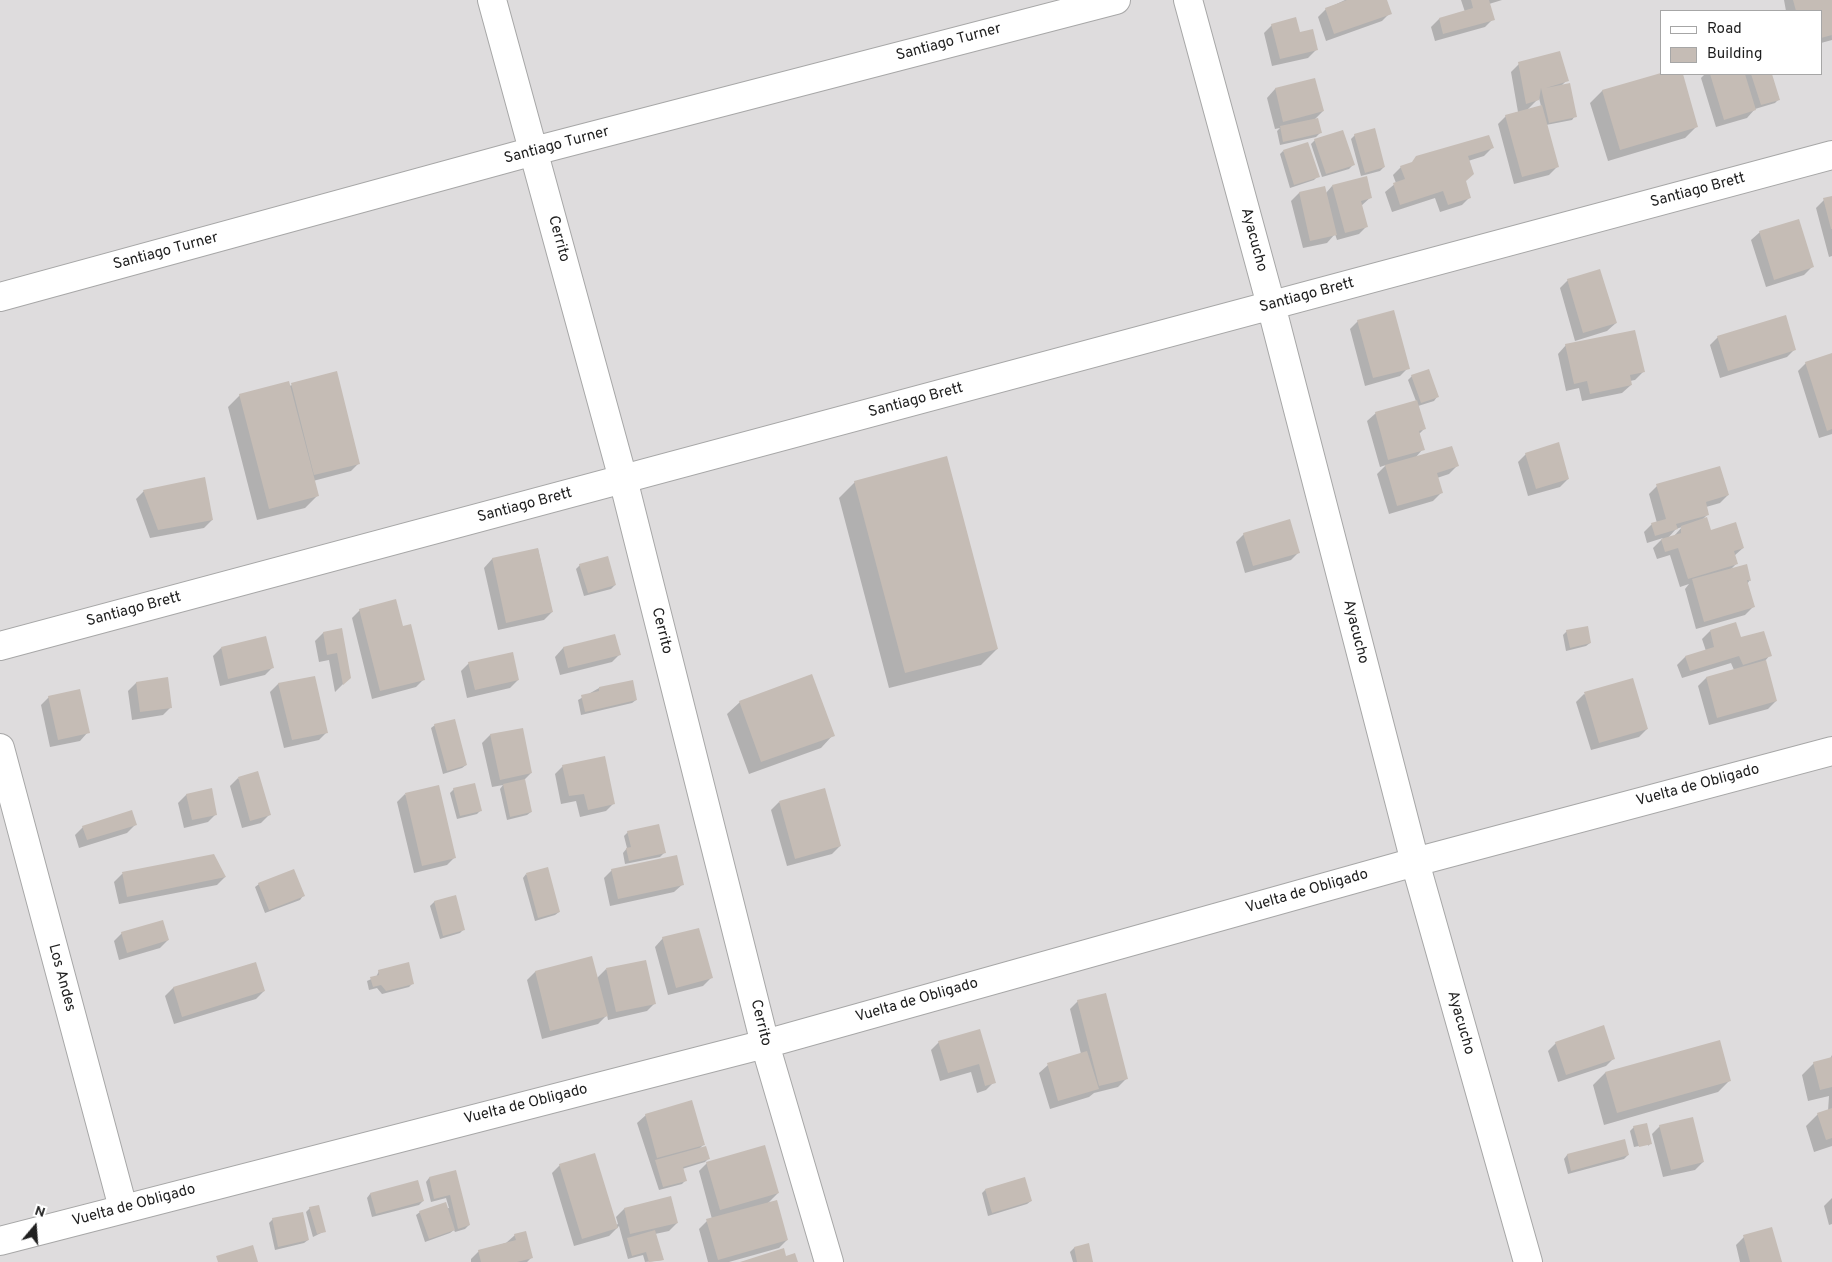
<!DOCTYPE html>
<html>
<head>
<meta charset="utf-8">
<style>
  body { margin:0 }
  #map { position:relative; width:1832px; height:1262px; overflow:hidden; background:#f0ece6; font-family:Overpass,sans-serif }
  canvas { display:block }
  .legend { position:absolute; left:1660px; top:10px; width:162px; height:65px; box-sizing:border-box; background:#fff; border:1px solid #a6a6a6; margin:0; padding:6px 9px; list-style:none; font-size:15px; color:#202020 }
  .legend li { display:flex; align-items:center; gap:10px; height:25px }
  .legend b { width:25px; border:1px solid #a6a6a6 }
  .north { position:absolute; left:10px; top:1202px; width:50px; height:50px; -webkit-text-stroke:4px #fff; paint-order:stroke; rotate:18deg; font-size:14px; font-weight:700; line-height:20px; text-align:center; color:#202020 }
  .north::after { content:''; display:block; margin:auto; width:18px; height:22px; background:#202020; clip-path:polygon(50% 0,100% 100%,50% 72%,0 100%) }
</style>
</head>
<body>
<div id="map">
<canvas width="1832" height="1262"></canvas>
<ul class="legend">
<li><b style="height:6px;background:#fff"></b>Road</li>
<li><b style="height:14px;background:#c5bcb5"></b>Building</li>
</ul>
<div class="north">N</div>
</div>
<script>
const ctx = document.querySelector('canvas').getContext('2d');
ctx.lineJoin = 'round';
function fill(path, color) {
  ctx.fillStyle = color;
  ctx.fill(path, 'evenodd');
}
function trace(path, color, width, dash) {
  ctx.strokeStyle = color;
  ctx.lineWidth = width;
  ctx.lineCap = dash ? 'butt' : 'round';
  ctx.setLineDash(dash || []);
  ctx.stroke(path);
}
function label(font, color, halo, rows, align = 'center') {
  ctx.font = font + ' Overpass,sans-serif';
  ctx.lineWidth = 4;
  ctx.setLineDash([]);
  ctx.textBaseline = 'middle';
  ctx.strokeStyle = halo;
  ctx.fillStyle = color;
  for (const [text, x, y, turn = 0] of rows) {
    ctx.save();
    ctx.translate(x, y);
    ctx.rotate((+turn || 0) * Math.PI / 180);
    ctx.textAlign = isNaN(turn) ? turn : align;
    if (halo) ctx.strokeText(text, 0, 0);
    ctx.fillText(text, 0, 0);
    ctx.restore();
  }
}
fill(new Path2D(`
  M0,0H1832V1262H0ZM1661,11H1821V74H1661Z`), '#dedcdd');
fill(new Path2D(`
  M1345,0H1386L1390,13L1382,21L1326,41L1318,17L1326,9Z
  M1461,0H1502L1489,4L1493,19L1485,27L1435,41L1431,27L1439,19L1465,12Z
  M1784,0H1831L1832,40L1821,43V11H1786Z
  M1272,25L1299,34L1316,50L1308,58L1272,66L1264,33Z
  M1519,64L1567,80L1562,85L1575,116L1572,120L1546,125L1557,167L1549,175L1514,184L1498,124L1506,116L1518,112L1511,72ZM1539,98L1541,106L1527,110Z
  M1662,74H1681L1697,126L1685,138L1608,161L1590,103L1602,91Z
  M1705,74H1771L1779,99L1775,103L1755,109L1747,118L1716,127L1701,78Z
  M1314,79L1323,111L1314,120L1320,133L1316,137L1280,145L1277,131L1280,128L1275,129L1267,98L1275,89Z
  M1355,135L1384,167L1380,171L1361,176L1351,139Z
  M1315,140L1353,165L1349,169L1322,177L1311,144Z
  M1492,148L1484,156L1468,161L1465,181L1470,197L1462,205L1440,212L1435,198L1392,212L1385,192L1396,183L1393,175L1401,167Z
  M1283,151L1318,176L1314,180L1290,188L1280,154Z
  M1332,186L1371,197L1361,206L1367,226L1359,234L1337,240L1335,234L1327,243L1303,248L1291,201L1299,193H1326Z
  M1832,197V256L1829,257L1816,208L1824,200Z
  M1760,232L1812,267L1804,275L1766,287L1751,240Z
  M1568,280L1616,323L1607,331L1575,341L1560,288Z
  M1358,321L1408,368L1400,376L1365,386L1350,329Z
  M1718,337L1795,349L1787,357L1720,378L1710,345Z
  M1566,345L1643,372L1635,380L1630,381L1631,385L1622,393L1582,401L1579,388L1566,391L1558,354Z
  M1832,355V434L1819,438L1798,371L1806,363Z
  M336,373L359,463L351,471L313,481L317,496L305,508L257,520L228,407L240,395L289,386Z
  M1412,376L1437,397L1434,401L1418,406L1424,429L1419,434L1423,449L1415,458L1457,466L1449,474L1437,478L1441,493L1433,501L1389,514L1377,474L1386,465L1380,467L1367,421L1376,413L1416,401L1408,380Z
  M1526,454L1568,479L1560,487L1528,496L1518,462Z
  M855,482L997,649L981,665L889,688L839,498Z
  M1657,486L1728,495L1720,503L1706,507L1708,514L1701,521L1710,531L1743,548L1734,556L1737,563L1730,570L1750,580L1747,584L1753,607L1745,615L1696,629L1685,589L1689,584L1680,587L1670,555L1657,559L1653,548L1663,538L1647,543L1644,532L1652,524L1657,523L1649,494ZM1682,527L1674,536L1667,539L1676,529Z
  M144,491L212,520L204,528L150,538L136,499Z
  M1244,534L1299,552L1291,560L1245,573L1236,542Z
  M538,549L552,612L544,620L498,630L484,568L492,559Z
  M580,565L615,585L611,589L584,596L576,569Z
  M360,610L402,627L424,679L416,687L372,699L352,618Z
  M341,630L350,677L335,692L329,660L319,662L315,641L323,633Z
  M1567,631L1590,643L1586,646L1566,651L1563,635Z
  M1710,631L1740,639L1770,655L1765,661L1776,701L1768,709L1709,725L1698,686L1706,678L1734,670L1731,663L1682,678L1677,665L1685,657L1706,651L1702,639Z
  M615,636L620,654L612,662L560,675L555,657L563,648Z
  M221,648L273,667L265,675L220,686L213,656Z
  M469,663L518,680L510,688L467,698L461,671Z
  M314,677L327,732L319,740L284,748L270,692L278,684Z
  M167,679L171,707L163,715L132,720L128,691L136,683Z
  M599,688L636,700L632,703L581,715L578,700Z
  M1584,694L1647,729L1639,737L1591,750L1576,702Z
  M49,697L88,732L80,741L50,747L41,705Z
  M740,702L833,735L821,748L749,774L727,714Z
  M435,725L466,765L462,768L443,774L431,728Z
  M522,729L531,773L524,780L531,812L527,815L507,820L500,789L503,785L492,787L482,743L490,735Z
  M563,766L614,803L606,811L580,817L576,801L561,804L555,774Z
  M238,778L269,815L261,823L242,828L230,786Z
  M454,789L481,810L477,814L457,819L450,793Z
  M211,790L216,814L208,822L184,828L178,803L186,795Z
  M405,794L455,857L447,865L414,873L397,802Z
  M779,802L840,846L832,854L787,866L771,810Z
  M135,825L127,833L79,848L75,835L83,827Z
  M628,832L664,853L660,857L625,864L623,853L627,848L624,836Z
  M213,856L225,877L217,885L119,904L114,882L122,874Z
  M612,870L683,884L674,892L610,906L604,878Z
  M526,874L559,912L555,915L535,921L523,878Z
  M259,884L303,896L300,900L265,913L255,887Z
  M455,896L464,929L460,933L440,939L430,906L434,902Z
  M122,933L168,940L160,948L119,960L114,941Z
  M663,938L711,978L703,986L668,995L655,947Z
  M591,958L596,979L606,969L655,1003L647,1011L608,1020L607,1015L598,1024L542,1039L527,980L535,972Z
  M255,963L264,991L256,999L174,1024L165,996L173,988Z
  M379,971L413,983L409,987L382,994L377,988L369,990L367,981L376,977Z
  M1078,1001L1126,1079L1118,1087L1094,1093L1089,1097L1050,1109L1039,1073L1048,1065L1081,1054L1070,1009Z
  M979,1030L994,1082L986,1090L977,1093L971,1072L940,1081L931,1050L939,1042Z
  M1556,1043L1614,1058L1606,1066L1558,1082L1548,1051Z
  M1832,1055V1146L1814,1152L1806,1126L1818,1114L1828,1111L1829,1096L1808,1101L1802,1075L1814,1063L1830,1059Z
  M1605,1073L1730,1080L1718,1092L1604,1125L1593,1085Z
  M646,1115L704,1144L699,1149L709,1158L705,1162L682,1169L686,1180L682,1184L659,1190L637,1123Z
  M1660,1126L1703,1162L1695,1170L1663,1177L1652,1134Z
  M1634,1127L1650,1144L1648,1146V1144L1634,1147L1630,1131Z
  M1567,1155H1628L1624,1159L1568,1174L1564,1159Z
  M707,1163L778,1193L767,1204L787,1240L779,1248L729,1262H708L699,1229L707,1221L712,1219L699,1171Z
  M560,1165L616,1225L618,1224L616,1217L624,1209L677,1223L669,1231L655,1234L663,1260L645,1262L643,1255L628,1259L619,1226L609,1236L574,1246L552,1173Z
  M455,1172L469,1225L465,1229L455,1232L454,1230L450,1233L425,1242L416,1215L420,1212L449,1208L446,1198L431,1202L426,1182L429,1178Z
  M985,1190L1031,1201L1027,1204L988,1216L982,1193Z
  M370,1194L423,1201L419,1205L372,1217L367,1198Z
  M1832,1198V1224L1829,1225L1824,1206Z
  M310,1208L325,1231L313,1237L306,1212Z
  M273,1219L308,1240L304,1243L275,1250L269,1223Z
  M515,1235L532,1257L527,1262H471V1259L479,1251L506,1243Z
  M1744,1237L1781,1262H1740L1736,1245Z
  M1088,1245L1092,1262H1073L1070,1252L1074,1248Z`), '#0003');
fill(new Path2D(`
  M1347,0H1387L1392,14L1334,34L1325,8Z
  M1471,0H1489L1495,20L1443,34L1439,18L1473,8Z
  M1793,0H1832V35L1821,38V11H1796Z
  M1296,17L1300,32L1313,29L1318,50L1280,59L1271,24Z
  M1560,51L1569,81L1546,88L1570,83L1577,117L1549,123L1541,88L1539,100L1526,104L1518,62Z
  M1661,73L1683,74L1698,127L1620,150L1602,90Z
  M1710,74H1745L1756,110L1724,120Z
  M1751,74H1772L1780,100L1761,105Z
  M1315,78L1324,111L1283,122L1275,88Z
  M1542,105L1559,167L1522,177L1505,115Z
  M1318,118L1322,133L1283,142L1280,126Z
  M1375,128L1385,167L1365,173L1354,134Z
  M1343,130L1355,165L1326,174L1314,139Z
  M1489,135L1494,148L1468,156L1474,174L1466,181L1471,198L1448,205L1443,191L1400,205L1393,183L1405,179L1400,166L1412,162L1416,156Z
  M1308,142L1320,177L1294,185L1283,150Z
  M1367,176L1372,198L1361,201L1368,227L1345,233L1332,185Z
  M1325,186L1337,235L1310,241L1299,192Z
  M1832,196V229H1831L1823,198Z
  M1799,219L1814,267L1774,280L1759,231Z
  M1600,269L1617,323L1583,333L1567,279Z
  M1394,310L1410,369L1373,378L1357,320Z
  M1786,315L1796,350L1728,371L1717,336Z
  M1635,330L1645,372L1630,375L1632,385L1590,394L1587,381L1574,384L1565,344Z
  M1832,353V429L1827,431L1805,362Z
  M1429,369L1439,397L1421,403L1411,375Z
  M337,371L360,464L314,475L291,383Z
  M289,381L319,496L269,509L239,394Z
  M1417,400L1426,429L1419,431L1425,450L1388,460L1375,412Z
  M1559,442L1569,479L1536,489L1525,453Z
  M1452,446L1459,466L1437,473L1443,493L1397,506L1385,465Z
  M947,456L998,649L905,673L854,481Z
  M1720,466L1729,495L1706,502L1709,515L1676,524L1678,529L1655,536L1651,523L1666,519L1656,484Z
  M205,477L213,520L158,530L143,490Z
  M1707,517L1711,530L1736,522L1744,548L1734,551L1738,564L1688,579L1678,548L1665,552L1661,539L1681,533V526Z
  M1290,519L1300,553L1253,566L1243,533Z
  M538,548L553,612L506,623L492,558Z
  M608,556L616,585L588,593L579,564Z
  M1747,564L1751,581L1747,580L1755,607L1704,622L1692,579Z
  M396,599L403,626L411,624L425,680L380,691L359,609Z
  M1736,622L1741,637L1764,631L1772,656L1743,665L1739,656L1690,671L1685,656L1714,647L1710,630Z
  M1588,626L1591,643L1570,648L1566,630Z
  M342,628L351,678L343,685L337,653L327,655L323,632Z
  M615,634L621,655L568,668L563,647Z
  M266,636L274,668L228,679L221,647Z
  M513,652L519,680L475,690L468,662Z
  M1766,660L1777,701L1717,718L1706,677Z
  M812,674L835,736L761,762L739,701Z
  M315,676L328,733L292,740L278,683Z
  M168,677L172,708L140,712L136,682Z
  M1633,678L1648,729L1599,743L1584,692Z
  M633,680L637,700L585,712L581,695L599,691V687Z
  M80,689L90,733L58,740L48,696Z
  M455,719L467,765L447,771L434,724Z
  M523,728L532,773L500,780L490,734Z
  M605,756L615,804L588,810L584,794L569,796L562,765Z
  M258,771L271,815L250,821L238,777Z
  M525,779L532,812L510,817L503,784Z
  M475,783L482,811L460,816L453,788Z
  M439,785L456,858L422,866L405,793Z
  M212,788L217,815L192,820L186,794Z
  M825,788L841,846L795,859L779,801Z
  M132,810L137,825L87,840L82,826Z
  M659,824L666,853L629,861L626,848L631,847L627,831Z
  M214,854L226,877L127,897L122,872Z
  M677,855L684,885L618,899L611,869Z
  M548,867L560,912L538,918L526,873Z
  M294,869L305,896L269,910L258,883Z
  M456,895L465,930L443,936L434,901Z
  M163,920L169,940L127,953L121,932Z
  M699,928L713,978L676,988L662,937Z
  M592,956L608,1016L550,1031L535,971Z
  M646,960L656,1004L616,1012L606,968Z
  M256,962L265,991L182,1017L173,987Z
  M409,962L414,984L386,991L381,985L373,987L370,977L379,975L378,970Z
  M1106,993L1128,1079L1099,1086L1077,1000Z
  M1604,1025L1615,1059L1566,1075L1555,1042Z
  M980,1029L996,1083L985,1086L979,1064L948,1073L938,1041Z
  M1720,1040L1731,1081L1617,1113L1605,1072Z
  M1087,1051L1099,1089L1058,1101L1047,1063Z
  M1832,1057V1087L1820,1090L1813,1062Z
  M692,1100L705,1145L657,1158L645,1114Z
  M1832,1108V1138L1826,1140L1817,1113Z
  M1693,1117L1704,1162L1671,1170L1659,1125Z
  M1647,1123L1652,1144L1639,1147L1633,1126Z
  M1625,1139L1629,1155L1571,1171L1567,1154Z
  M765,1145L779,1193L720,1210L706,1162Z
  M706,1146L710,1159L683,1167L687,1181L663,1187L655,1160Z
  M595,1153L618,1228L582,1239L559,1164Z
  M456,1170L470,1225L458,1229L450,1195L434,1199L429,1177Z
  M1025,1177L1032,1201L992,1213L985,1189Z
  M418,1180L424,1201L376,1214L370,1193Z
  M671,1196L678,1223L630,1234L624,1208Z
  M777,1200L788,1240L718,1260L706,1219Z
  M446,1202L455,1230L429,1239L419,1211Z
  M319,1205L326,1232L317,1234L309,1207Z
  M303,1212L309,1240L278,1247L272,1218Z
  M1772,1227L1782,1262H1750L1743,1235Z
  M655,1230L664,1260L649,1262L646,1252L632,1256L627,1238Z
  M526,1231L533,1258L517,1262H481L478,1250L516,1240L514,1234Z
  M1089,1243L1093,1262H1077L1074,1247Z
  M253,1245L258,1262H218L216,1256Z
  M784,1248L786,1256L795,1253L798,1262H740Z`), '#c5bcb5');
const street = new Path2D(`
  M492,0L623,479L765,1044L829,1262
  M1188,0L1271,305L1415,862L1528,1262
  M0,297L534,151L1116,0
  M0,646L1832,155
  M0,748L123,1208
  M0,1241L765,1044L1415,862L1832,751`);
trace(street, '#a7a7a7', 30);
trace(street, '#fff', 28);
label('15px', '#202020', '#fff', [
  ["Santiago Turner",949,43,-15],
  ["Santiago Turner",557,146,-15],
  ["Santiago Brett",1698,191,-15],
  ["Cerrito",558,239,75],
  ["Ayacucho",1253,240,75],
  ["Santiago Turner",166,252,-15],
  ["Santiago Brett",1307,296,-15],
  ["Santiago Brett",916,401,-15],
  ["Santiago Brett",525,506,-15],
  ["Santiago Brett",134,610,-15],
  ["Cerrito",661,631,76],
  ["Ayacucho",1355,632,76],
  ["Vuelta de Obligado",1698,786,-15],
  ["Vuelta de Obligado",1307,892,-16],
  ["Los Andes",61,978,75],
  ["Vuelta de Obligado",917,1001,-16],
  ["Cerrito",760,1023,76],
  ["Ayacucho",1460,1023,74],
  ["Vuelta de Obligado",526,1105,-14],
  ["Vuelta de Obligado",134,1206,-15]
]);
</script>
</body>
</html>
